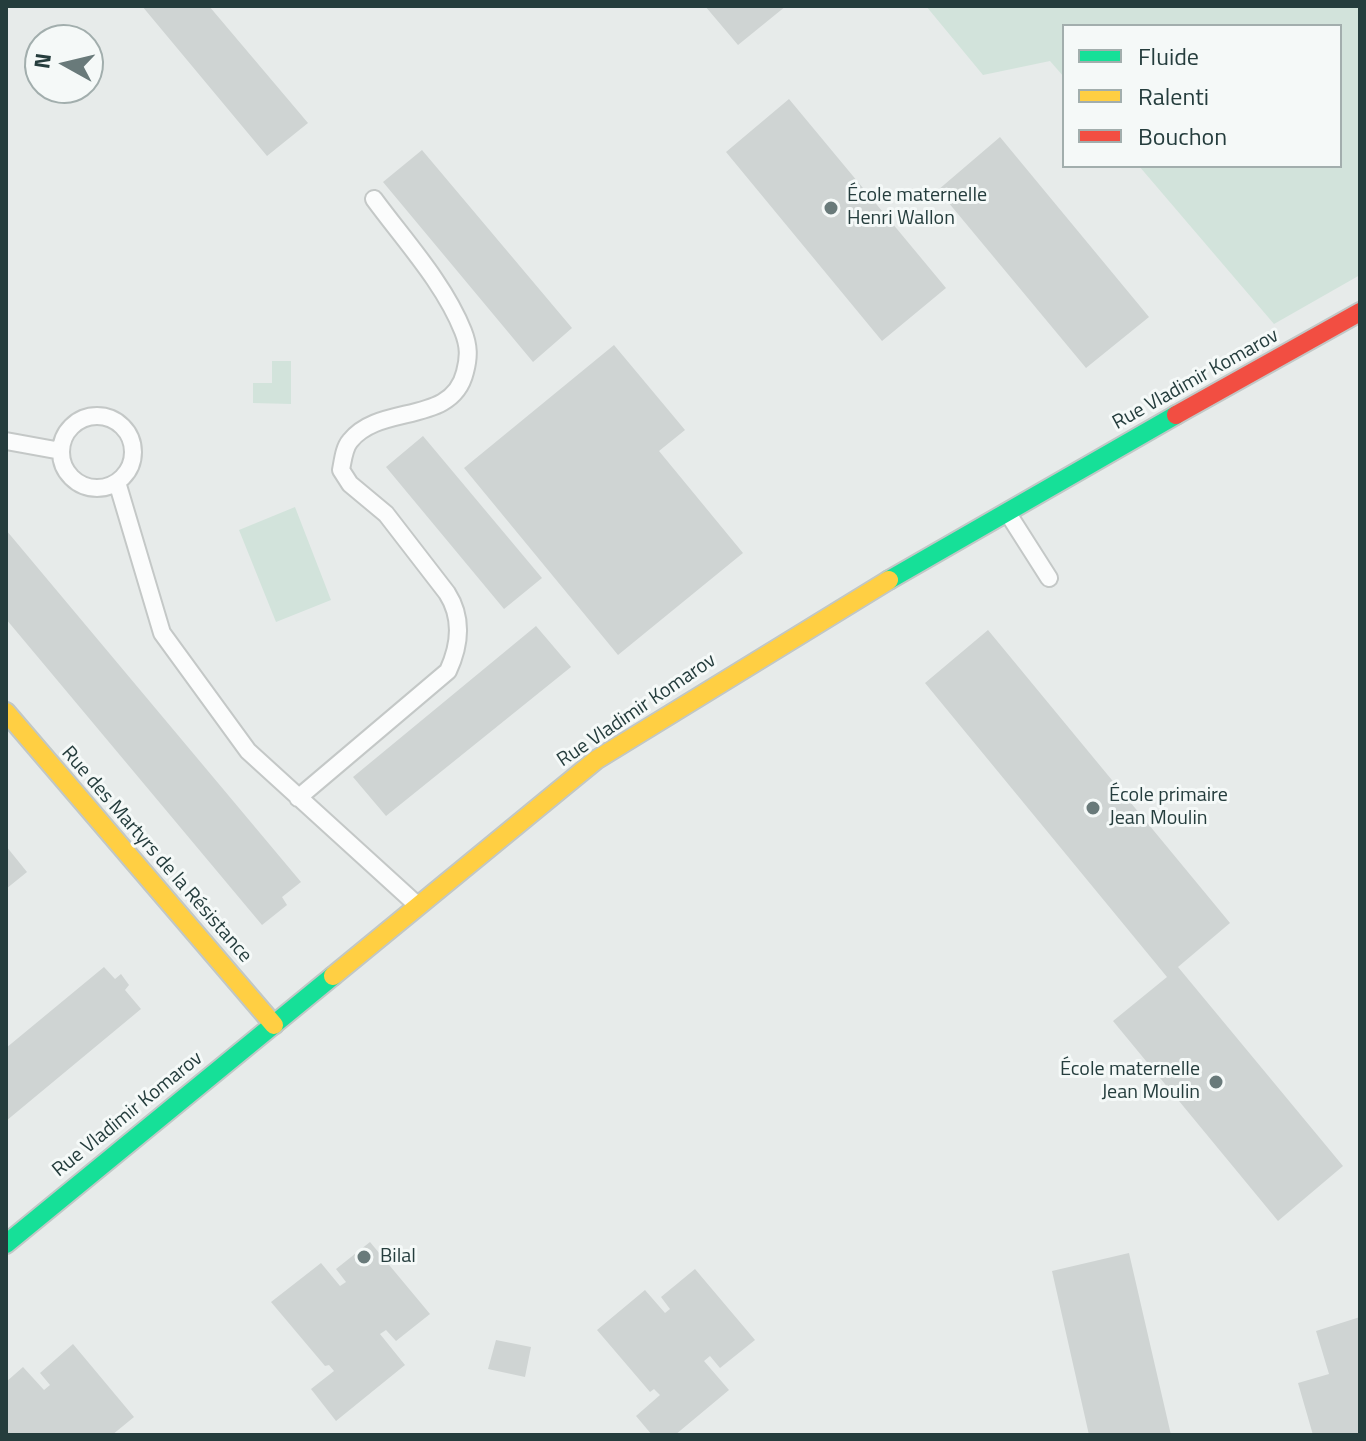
<!DOCTYPE html>
<html>
<head>
<meta charset="utf-8">
<style>
  body { margin:0 }
  #map { position:relative; width:1366px; height:1441px; overflow:hidden; background:#e7ebea; font-family:"Titillium Web",sans-serif }
  canvas { display:block }
  .frame { position:absolute; inset:0; border:8px solid #253d3d; pointer-events:none }
  .legend { position:absolute; left:1062px; top:24px; width:280px; height:144px; box-sizing:border-box; background:#f5f9f8; border:2px solid #a2aead; margin:0; padding:10px 14px; list-style:none; font-size:24px; color:#253d3d }
  .legend li { display:flex; align-items:center; gap:16px; height:40px }
  .legend b { width:40px; border:2px solid #a2aead }
  .north { position:absolute; left:24px; top:24px; width:80px; height:80px; box-sizing:border-box; background:#f5f9f8; border:2px solid #a2aead; border-radius:50%; rotate:278deg; font-size:22px; font-weight:700; line-height:32px; text-align:center; color:#253d3d }
  .north::after { content:''; display:block; margin:auto; width:28px; height:36px; background:#697a7a; clip-path:polygon(50% 0,100% 100%,50% 72%,0 100%) }
</style>
</head>
<body>
<div id="map">
<canvas width="1366" height="1441"></canvas>
<div class="frame"></div>
<ul class="legend">
<li><b style="height:10px;background:#16e098"></b>Fluide</li>
<li><b style="height:10px;background:#ffcf43"></b>Ralenti</li>
<li><b style="height:10px;background:#f24e42"></b>Bouchon</li>
</ul>
<div class="north">N</div>
</div>
<script>
const ctx = document.querySelector('canvas').getContext('2d');
ctx.lineJoin = 'round';
function fill(path, color) {
  ctx.fillStyle = color;
  ctx.fill(path, 'evenodd');
}
function trace(path, color, width, dash) {
  ctx.strokeStyle = color;
  ctx.lineWidth = width;
  ctx.lineCap = dash ? 'butt' : 'round';
  ctx.setLineDash(dash || []);
  ctx.stroke(path);
}
function label(font, color, halo, rows, align = 'center') {
  ctx.font = font + ' "Titillium Web",sans-serif';
  ctx.lineWidth = 6;
  ctx.setLineDash([]);
  ctx.textBaseline = 'middle';
  ctx.strokeStyle = halo;
  ctx.fillStyle = color;
  for (const [text, x, y, turn = 0] of rows) {
    ctx.save();
    ctx.translate(x, y);
    ctx.rotate((+turn || 0) * Math.PI / 180);
    ctx.textAlign = isNaN(turn) ? turn : align;
    if (halo) ctx.strokeText(text, 0, 0);
    ctx.fillText(text, 0, 0);
    ctx.restore();
  }
}
fill(new Path2D(`
  M926,6H1360V275L1274,324L1139,166H1340V26H1064V77L1050,61L983,75Z
  M272,361H291V404L253,403V383H272Z
  M295,507L331,600L276,622L239,530Z`), '#d2e3db');
fill(new Path2D(`
  M142,6H209L308,123L267,156Z
  M705,6H786L738,45Z
  M789,99L946,288L882,341L726,152Z
  M1000,137L1149,317L1086,368L938,190Z
  M422,150L572,328L533,362L383,182Z
  M614,345L685,430L659,451L743,553L618,655L464,468Z
  M423,436L542,578L504,609L386,467Z
  M6,530L301,882L282,897L287,905L262,925L6,619Z
  M536,626L571,667L386,816L353,777Z
  M988,630L1230,923L1178,967L1343,1166L1278,1221L1113,1021L1167,977L925,683Z
  M6,846L27,872L6,889Z
  M104,967L115,979L121,974L129,985L125,990L141,1009L6,1121V1048Z
  M370,1242L430,1314L396,1341L386,1330L380,1334L405,1365L336,1421L311,1389L334,1371L329,1365L325,1366L271,1302L321,1263L340,1286L346,1282L336,1269Z
  M1129,1253L1171,1435H1089L1052,1271Z
  M695,1269L755,1340L720,1368L710,1356L704,1361L729,1390L675,1435H652L636,1416L660,1395L654,1389L650,1392L597,1330L645,1290L665,1313L670,1309L661,1297Z
  M1360,1317V1435H1313L1298,1383L1329,1374L1316,1331Z
  M496,1340L531,1347L525,1377L488,1369Z
  M73,1344L134,1417L112,1435H6V1382L23,1367L44,1390L50,1385L40,1373Z`), '#cfd4d3');
const lane = new Path2D(`
  M61 452a36 36 0 1 1 72 0a36 36 0 1 1-72 0Z
  M6,441L61,451
  M117,482L162,633L248,751L416,904
  M1007,512L1049,578
  M298,798L448,671C460,645 463,618 447,593L386,514L350,484L341,470C343,460 344,448 350,441C380,403 452,426 465,372C469,357 469,346 463,331C444,283 404,240 374,199`);
const fast = new Path2D(`
  M889,580L1176,415
  M6,1244L333,976`);
const slow = new Path2D(`
  M6,712L274,1025
  M333,976L596,760L889,580`);
const jam = new Path2D(`
  M1176,415L1360,312`);
trace(lane, '#c4c8c7', 20);
trace(fast, '#c1c7c6', 22);
trace(slow, '#c1c7c6', 22);
trace(jam, '#c1c7c6', 22);
trace(lane, '#fbfcfc', 16);
trace(fast, '#16e098', 18);
trace(slow, '#ffcf43', 18);
trace(jam, '#f24e42', 18);
for (const [x, y, r, color] of [
  [831,208,8,"#697a7a"],
  [1093,808,8,"#697a7a"],
  [1216,1082,8,"#697a7a"],
  [364,1257,8,"#697a7a"]
]) {
  const dot = new Path2D();
  dot.arc(x, y, r, 0, 2 * Math.PI);
  ctx.fillStyle = color;
  ctx.fill(dot);
  trace(dot, '#f5f9f8', 3);
}
label('20px', '#253d3d', '#f5f9f8', [
  ["École maternelle",847,196],
  ["Henri Wallon",847,219],
  ["École primaire",1109,796],
  ["Jean Moulin",1109,819],
  ["École maternelle",1200,1070,"right"],
  ["Jean Moulin",1200,1093,"right"],
  ["Bilal",380,1257]
], 'left');
label('20px', '#253d3d', '#f5f9f8', [
  ["Rue Vladimir Komarov",1196,380,-29],
  ["Rue Vladimir Komarov",637,711,-34],
  ["Rue des Martyrs de la Résistance",156,855,49],
  ["Rue Vladimir Komarov",128,1115,-39]
]);
</script>
</body>
</html>
